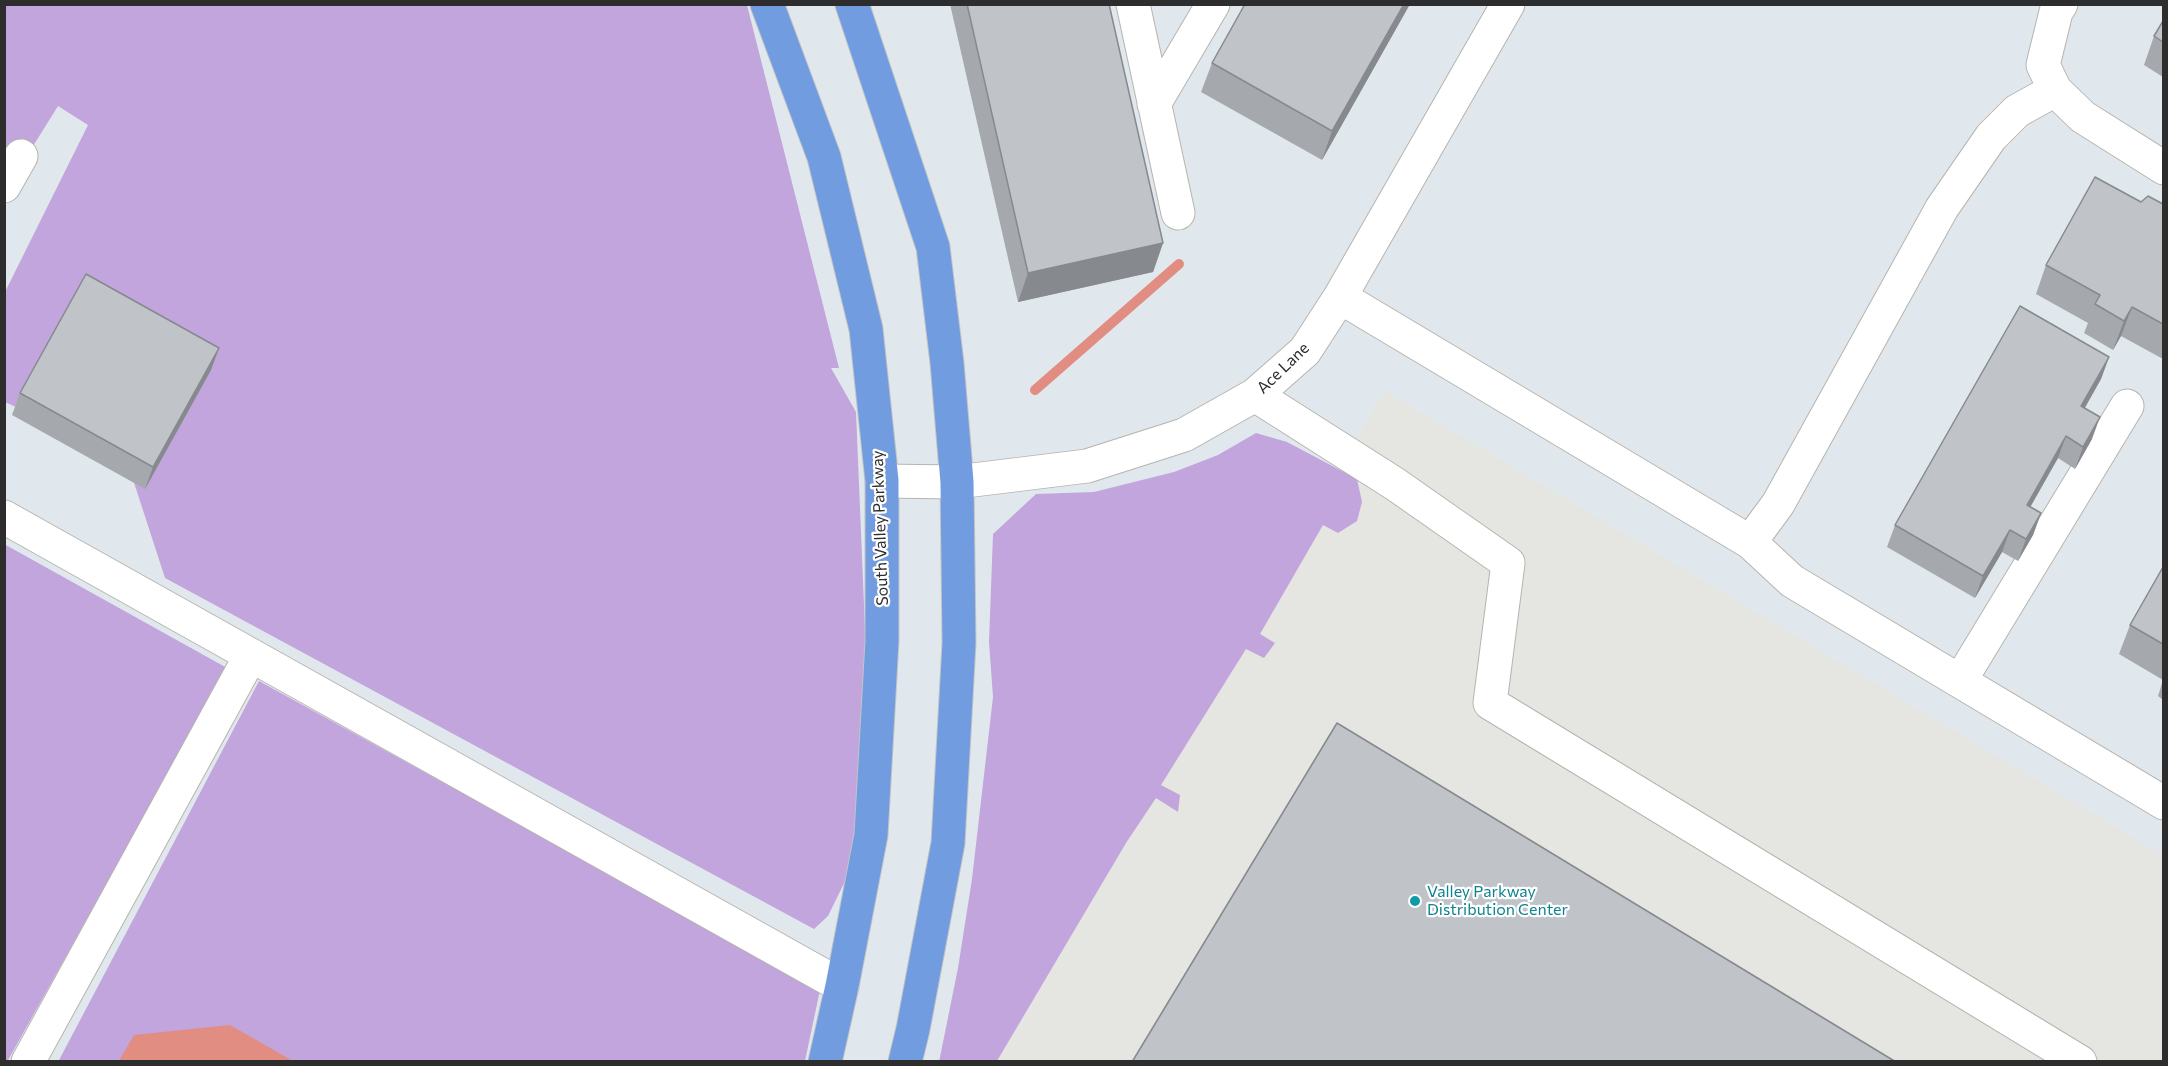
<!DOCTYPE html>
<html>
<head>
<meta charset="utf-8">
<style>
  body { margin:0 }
  #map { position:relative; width:2168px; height:1066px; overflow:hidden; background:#e1e8ed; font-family:Commissioner,sans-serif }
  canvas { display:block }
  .frame { position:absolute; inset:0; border:6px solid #2d2d2d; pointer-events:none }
</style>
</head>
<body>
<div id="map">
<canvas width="2168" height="1066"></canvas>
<div class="frame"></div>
</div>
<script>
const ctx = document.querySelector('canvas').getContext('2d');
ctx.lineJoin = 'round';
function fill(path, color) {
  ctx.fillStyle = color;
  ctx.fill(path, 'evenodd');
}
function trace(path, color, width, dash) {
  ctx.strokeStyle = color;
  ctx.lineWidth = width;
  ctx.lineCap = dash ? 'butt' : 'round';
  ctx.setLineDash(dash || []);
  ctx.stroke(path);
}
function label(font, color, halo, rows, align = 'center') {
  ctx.font = font + ' Commissioner,sans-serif';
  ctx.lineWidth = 4.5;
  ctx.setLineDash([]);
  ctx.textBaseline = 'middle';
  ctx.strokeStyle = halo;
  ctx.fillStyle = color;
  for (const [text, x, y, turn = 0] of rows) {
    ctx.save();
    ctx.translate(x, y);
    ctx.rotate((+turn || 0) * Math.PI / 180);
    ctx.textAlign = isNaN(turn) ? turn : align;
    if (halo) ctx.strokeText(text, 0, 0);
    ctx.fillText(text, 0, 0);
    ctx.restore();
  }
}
fill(new Path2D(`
  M1385,391L2163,855V1061L986,1062Z`), '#e5e6e1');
fill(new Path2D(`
  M5,5H747L839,368H831L856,412L868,701L853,865L828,916L814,929L165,578L126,458L5,402V292L88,125L58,106L5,191Z
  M1256,433L1287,442L1357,479L1362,502L1357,521L1338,533L1323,525L1260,634L1275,643L1264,658L1246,649L1161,785L1180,795L1178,812L1156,798L1126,843L997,1061L939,1062L958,968L972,879L993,697L989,642L993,534L1036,494L1094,492L1174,472L1218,455Z
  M4,544L227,668L7,1062L4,1061Z
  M259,681L820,990L805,1061L58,1062Z`), '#c1a5dc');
fill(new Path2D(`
  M230,1025L293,1061H119L134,1035Z`), '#e18d82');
trace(new Path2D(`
  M1035,390L1179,264`), '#e18d82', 10);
const minor = new Path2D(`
  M1133,4L1178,213
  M2061,4L2056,12L2043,65L2055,90L2083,117L2164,168
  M1154,104L1213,4
  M4,186L21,156
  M1340,297L1750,542L1792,581L2164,803
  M1255,395L1395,484L1508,563L1490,703L2080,1062
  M882,481L957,482L1087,466L1184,435L1255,395L1305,351L1340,297L1508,4
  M4,517L842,986
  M1750,542L1778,504L1942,208L1991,137L2017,111L2055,90
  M1960,681L2127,406
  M28,1062L251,655`);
const major = new Path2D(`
  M767,4L824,157L866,329L882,481V641L871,835L842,986L825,1062
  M852,4L933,247L947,363L957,482L959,643L948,843L913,1029L905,1062`);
trace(minor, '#b7b4ae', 35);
trace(major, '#c4c4c4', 35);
trace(minor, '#fff', 33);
trace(major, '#729ce0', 33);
fill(new Path2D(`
  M950,4H1109L1163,243L1153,272L1018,302Z
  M1245,4H1410L1322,160L1201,92L1212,63Z
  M2163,21V77L2144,65L2154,36Z
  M2163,204V359L2121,336L2113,350L2084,333L2088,323L2036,294L2046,265Z
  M219,348L211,370L145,489L12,415L20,393Z
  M2109,357L2101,379L2085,408L2092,439L2075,469L2058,458L2030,507L2041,513L2033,535L2018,561L2002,552L1975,598L1887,547L1895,525Z
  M2163,567V680L2119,654L2130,625Z
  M2163,680V700L2158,696Z`), '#a5a9ad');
fill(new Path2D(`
  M1404,4H1410L1322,160L1332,131Z
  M1163,243L1153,272L1018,302L1028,273Z
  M2132,307L2121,336L2113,350L2124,321Z
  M219,348L211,370L145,489L153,467Z
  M2109,357L2101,379L2073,428L2081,406Z
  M2100,417L2092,439L2075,469L2083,447Z
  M2066,436L2058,458L2019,527L2027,505Z
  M2041,513L2033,535L2018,561L2026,539Z
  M2010,530L2002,552L1975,598L1983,576Z`), '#86898d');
const building = new Path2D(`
  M967,4H1109L1163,243L1028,273Z
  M1245,4H1404L1332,131L1212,63Z
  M2163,21V42L2154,36Z
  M2095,177L2141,202L2148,196L2163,204V324L2132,307L2124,321L2095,304L2100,295L2046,265Z
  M86,274L219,348L153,467L20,393Z
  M2020,306L2109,357L2081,406L2100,417L2083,447L2066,436L2027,505L2041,513L2026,539L2010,530L1983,576L1895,525Z
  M2163,567V644L2130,625Z
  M1337,723L1896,1062H1132Z`);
fill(building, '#c0c4c9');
trace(building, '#86898d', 1.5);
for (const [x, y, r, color] of [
  [1415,901,6,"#0f9aa8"]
]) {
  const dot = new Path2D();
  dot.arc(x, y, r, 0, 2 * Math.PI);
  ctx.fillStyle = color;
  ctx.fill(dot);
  trace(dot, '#fff', 2);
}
label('16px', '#2d2d2d', '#fff', [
  ["Ace Lane",1283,368,-44],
  ["South Valley Parkway",880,528,-92]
]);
label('16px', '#0d838f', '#fff', [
  ["Valley Parkway",1427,892],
  ["Distribution Center",1427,910]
], 'left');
</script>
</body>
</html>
